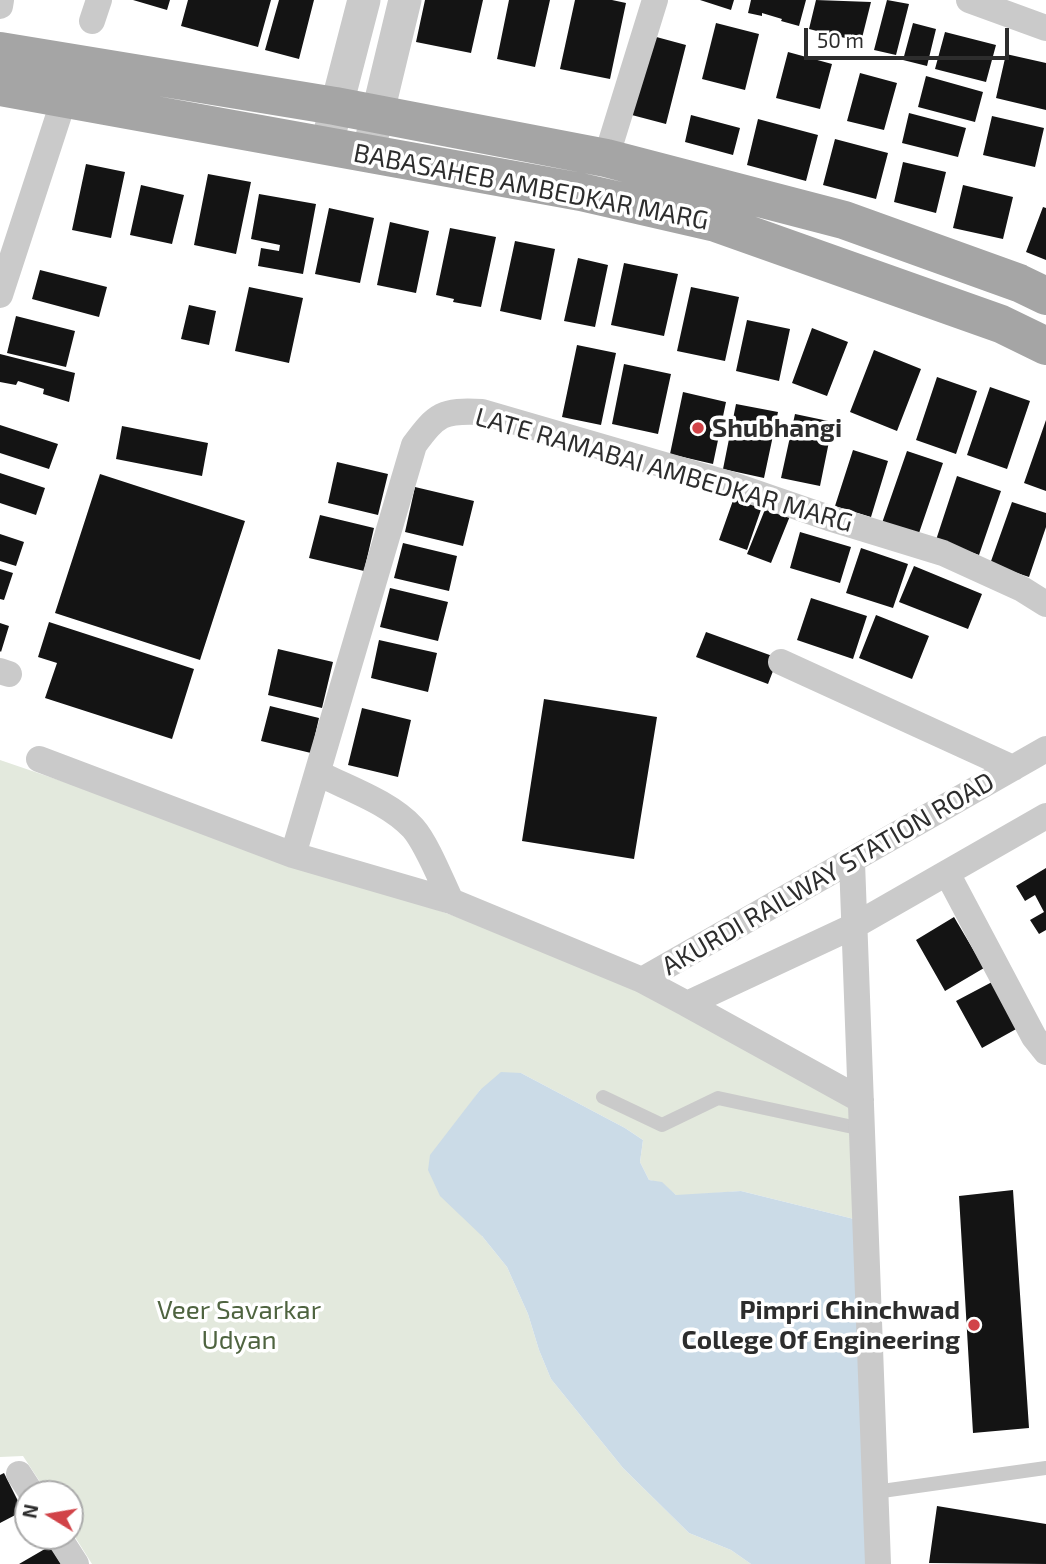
<!DOCTYPE html>
<html>
<head>
<meta charset="utf-8">
<style>
  body { margin:0 }
  #map { position:relative; width:1046px; height:1564px; overflow:hidden; background:#fff; font-family:"Exo 2",sans-serif }
  canvas { display:block }
  .north { position:absolute; left:14px; top:1480px; width:70px; height:70px; box-sizing:border-box; background:#fff; border:2px solid #ababab; border-radius:50%; rotate:281deg; font-size:19px; font-weight:700; line-height:28px; text-align:center; color:#2d2d2d }
  .north::after { content:''; display:block; margin:auto; width:24px; height:32px; background:#d14348; clip-path:polygon(50% 0,100% 100%,50% 72%,0 100%) }
  .scale { position:absolute; left:804px; top:28px; width:205px; height:32px; box-sizing:border-box; border:4px solid #2d2d2d; border-top:0; padding-left:9px; font-size:21px; line-height:24px; white-space:nowrap; color:#2d2d2d; -webkit-text-stroke:5px #fff; paint-order:stroke }
</style>
</head>
<body>
<div id="map">
<canvas width="1046" height="1564"></canvas>
<div class="north">N</div>
<div class="scale">50 m</div>
</div>
<script>
const ctx = document.querySelector('canvas').getContext('2d');
ctx.lineJoin = 'round';
function fill(path, color) {
  ctx.fillStyle = color;
  ctx.fill(path, 'evenodd');
}
function trace(path, color, width, dash) {
  ctx.strokeStyle = color;
  ctx.lineWidth = width;
  ctx.lineCap = dash ? 'butt' : 'round';
  ctx.setLineDash(dash || []);
  ctx.stroke(path);
}
function label(font, color, halo, rows, align = 'center') {
  ctx.font = font + ' "Exo 2",sans-serif';
  ctx.lineWidth = 7;
  ctx.setLineDash([]);
  ctx.textBaseline = 'middle';
  ctx.strokeStyle = halo;
  ctx.fillStyle = color;
  for (const [text, x, y, turn = 0] of rows) {
    ctx.save();
    ctx.translate(x, y);
    ctx.rotate((+turn || 0) * Math.PI / 180);
    ctx.textAlign = isNaN(turn) ? turn : align;
    if (halo) ctx.strokeText(text, 0, 0);
    ctx.fillText(text, 0, 0);
    ctx.restore();
  }
}
fill(new Path2D(`
  M0,760L398,896L645,984L861,1103L866,1222L741,1191L677,1196L662,1183L649,1180L640,1162L643,1140L625,1128L521,1073L480,1090L461,1117L482,1236L507,1267L528,1314L539,1350L551,1379L623,1468L689,1533L731,1550L751,1564H92L70,1529V1494H48L23,1456L0,1457Z`), '#e3e9dd');
fill(new Path2D(`
  M501,1072L521,1073L625,1128L643,1140L640,1162L649,1180L662,1182L676,1195L741,1191L866,1222L875,1564H751L731,1550L689,1533L623,1468L551,1379L539,1350L528,1314L507,1267L482,1236L440,1196L428,1170L430,1155L480,1090Z`), '#cbdbe7');
fill(new Path2D(`
  M133,0H170L167,10Z
  M188,0H271L258,47L181,26Z
  M279,0H314L299,59L265,50Z
  M425,0H483L471,53L416,42Z
  M509,0H550L535,67L497,59Z
  M575,0H612L626,3L610,79L560,69Z
  M700,0H734L731,10Z
  M751,0H806L799,26L781,21L782,19L762,13V16L748,13Z
  M816,0L871,2L861,42L809,29Z
  M887,0L909,4L896,55L874,50Z
  M716,23L759,34L745,90L702,79Z
  M913,23L936,29L927,66L903,60Z
  M945,32L996,45L986,82L935,69Z
  M649,35L686,45L666,124L628,114Z
  M788,52L832,64L820,109L776,98Z
  M1006,54L1046,63V110L996,98Z
  M860,73L897,83L884,130L847,121Z
  M926,76L983,92L975,122L918,107Z
  M909,113L966,128L958,157L902,143Z
  M691,115L740,128L733,155L685,142Z
  M992,116L1044,128L1035,167L983,155Z
  M758,119L818,135L806,181L747,165Z
  M835,139L888,153L876,199L823,185Z
  M903,162L946,172L936,213L894,202Z
  M86,164L125,172L111,238L72,230Z
  M208,174L251,182L236,254L194,245Z
  M141,185L184,195L172,244L130,235Z
  M963,185L1013,197L1003,239L953,228Z
  M259,194L316,204L303,274L258,266L261,248L279,251L280,245L251,239Z
  M1043,207L1046,208V260L1026,252Z
  M329,208L374,218L360,283L315,274Z
  M390,222L429,231L416,293L377,285Z
  M450,228L496,237L481,307L453,302L454,299L436,295Z
  M515,241L555,249L541,320L500,311Z
  M578,258L608,265L595,327L564,321Z
  M624,263L678,274L664,336L611,325Z
  M40,270L107,287L99,317L32,299Z
  M249,287L303,298L289,363L235,351Z
  M691,287L739,297L725,361L677,351Z
  M189,305L216,311L209,345L181,339Z
  M16,316L75,331L66,367L7,353Z
  M747,320L790,329L779,381L736,371Z
  M812,328L848,342L827,396L792,383Z
  M577,345L616,353L601,425L562,417Z
  M874,350L921,369L897,431L850,412Z
  M0,354L75,373L69,402L43,394L44,389L18,381L16,385L0,382Z
  M624,364L671,374L658,434L612,424Z
  M937,377L977,391L956,454L916,440Z
  M990,387L1030,401L1007,469L967,455Z
  M683,392L726,402L713,464L670,454Z
  M736,404L778,412L764,478L723,469Z
  M795,414L833,422L820,486L781,478Z
  M1046,420V491L1024,483Z
  M0,425L58,444L49,469L0,453Z
  M122,426L208,443L202,476L116,459Z
  M853,450L888,461L871,517L835,506Z
  M907,451L943,463L918,536L882,523Z
  M337,462L388,474L378,515L328,503Z
  M0,473L45,488L36,515L0,503Z
  M100,474L245,521L200,660L55,613Z
  M957,476L1001,491L979,555L936,540Z
  M415,487L474,501L463,546L405,532Z
  M736,492L764,501L747,550L719,540Z
  M1012,502L1046,513V527L1029,577L990,564Z
  M766,507L790,516L771,563L747,554Z
  M320,515L374,528L364,571L309,558Z
  M800,532L851,547L840,583L790,568Z
  M0,534L24,542L16,566L0,561Z
  M403,543L457,556L449,591L394,578Z
  M861,548L908,564L893,608L846,593Z
  M914,566L982,594L968,629L899,602Z
  M0,569L13,573L4,600L0,599Z
  M390,588L448,602L438,641L380,627Z
  M811,598L867,616L853,659L797,640Z
  M876,615L929,636L912,679L859,658Z
  M49,622L194,669L172,739L45,698L57,663L38,657Z
  M0,623L9,626L1,652L0,651Z
  M706,632L778,658L768,684L696,657Z
  M379,640L437,653L428,692L371,678Z
  M278,649L333,662L322,708L268,695Z
  M544,699L657,717L634,859L522,841Z
  M270,706L319,718L311,753L261,741Z
  M362,708L411,720L398,777L348,765Z
  M1046,868V930L1039,934L1030,920L1044,912L1035,895L1025,901L1016,886Z
  M954,917L984,968L945,991L916,940Z
  M992,982L1018,1028L982,1048L956,1001Z
  M1013,1190L1029,1428L973,1433L959,1196Z
  M4,1473L23,1511L0,1523V1475Z
  M937,1506L1046,1524V1564L929,1563Z
  M50,1546L61,1564H19Z`), '#141414');
trace(new Path2D(`
  M603,1097L662,1125L718,1098L862,1129
  M875,1492L1046,1468`), '#cacaca', 14);
trace(new Path2D(`
  M969,0L1046,28
  M0,6L1,0
  M92,21L99,0
  M606,158L655,0
  M0,295L69,84
  M781,662L1013,768
  M0,671L9,674
  M39,759L293,855L451,901L642,980L687,1004L854,926L1046,816
  M318,773C349,789 389,802 413,828C427,844 441,880 451,901
  M293,855L414,445C437,414 442,410 482,412L733,485L829,518L943,553L1022,589L1046,604
  M852,862L878,1564
  M947,873L1034,1037L1046,1052
  M642,980L1046,749
  M687,1004L861,1100
  M19,1474L32,1494
  M58,1536L76,1564`), '#cacaca', 26);
trace(new Path2D(`
  M371,141L405,0
  M326,147L364,0`), '#cacaca', 33);
trace(new Path2D(`
  M0,51L335,106L606,158L844,220L1019,283L1046,296
  M0,87L581,192L716,223L1001,324L1046,346`), '#a5a5a5', 38);
for (const [x, y, r, color] of [
  [698,428,7,"#d14348"],
  [974,1325,7,"#d14348"]
]) {
  const dot = new Path2D();
  dot.arc(x, y, r, 0, 2 * Math.PI);
  ctx.fillStyle = color;
  ctx.fill(dot);
  trace(dot, '#fff', 2.5);
}
label('26px', '#2d2d2d', '#fff', [
  ["BABASAHEB AMBEDKAR MARG",531,187,11],
  ["LATE RAMABAI AMBEDKAR MARG",664,470,16],
  ["AKURDI RAILWAY STATION ROAD",828,874,-30]
]);
label('bold 26px', '#2d2d2d', '#fff', [
  ["Shubhangi",712,428],
  ["Pimpri Chinchwad",960,1310,"right"],
  ["College Of Engineering",960,1340,"right"]
], 'left');
label('26px', '#4f6440', '#fff', [
  ["Veer Savarkar",239,1310],
  ["Udyan",239,1340]
]);
</script>
</body>
</html>
